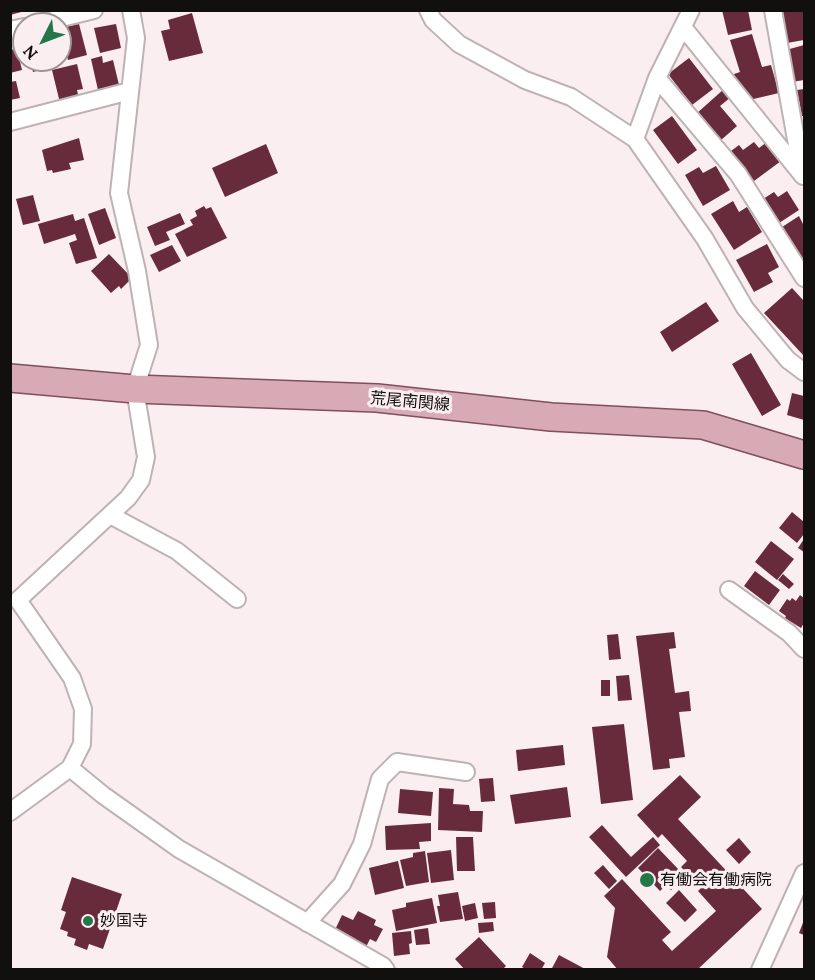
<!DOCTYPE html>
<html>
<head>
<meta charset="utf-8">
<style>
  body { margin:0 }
  #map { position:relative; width:815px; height:980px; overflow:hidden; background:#faeef0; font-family:Lora,serif }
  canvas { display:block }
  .frame { position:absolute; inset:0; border:12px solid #120f0f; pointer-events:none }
  .north { position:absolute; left:12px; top:12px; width:60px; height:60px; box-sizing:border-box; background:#faeef0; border:2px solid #9d9596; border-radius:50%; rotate:228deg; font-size:16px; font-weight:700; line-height:24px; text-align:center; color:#120f0f }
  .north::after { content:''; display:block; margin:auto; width:21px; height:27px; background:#247749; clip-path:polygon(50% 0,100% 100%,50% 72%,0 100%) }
</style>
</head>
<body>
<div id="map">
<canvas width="815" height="980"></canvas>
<div class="frame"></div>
<div class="north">N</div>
</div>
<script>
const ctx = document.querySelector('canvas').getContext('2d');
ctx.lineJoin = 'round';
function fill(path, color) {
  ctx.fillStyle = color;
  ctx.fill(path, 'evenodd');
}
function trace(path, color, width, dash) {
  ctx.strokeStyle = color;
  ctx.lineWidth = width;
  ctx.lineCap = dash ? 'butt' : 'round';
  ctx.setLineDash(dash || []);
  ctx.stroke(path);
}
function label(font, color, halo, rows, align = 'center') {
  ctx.font = font + ' Lora,"Noto Sans JP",serif';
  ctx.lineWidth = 6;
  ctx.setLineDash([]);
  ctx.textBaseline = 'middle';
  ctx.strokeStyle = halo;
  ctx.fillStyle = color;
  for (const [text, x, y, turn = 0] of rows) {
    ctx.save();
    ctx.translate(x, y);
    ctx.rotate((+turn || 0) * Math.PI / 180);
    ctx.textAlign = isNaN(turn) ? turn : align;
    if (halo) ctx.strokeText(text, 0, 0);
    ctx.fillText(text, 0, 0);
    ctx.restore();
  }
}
fill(new Path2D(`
  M10,10H24L25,11L10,15Z
  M722,10H748L752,30L728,35Z
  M781,10H804V40L787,43Z
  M192,13L203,53L169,61L161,31L170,29L168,20Z
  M79,24L87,55L68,60L60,28Z
  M116,24L121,48L100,53L94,28Z
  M752,34L762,67L771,65L779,93L745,101L739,91L734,74L740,72L730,40Z
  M804,45V80L792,82L786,50Z
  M17,49L22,70L10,73V50Z
  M102,56L103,63L113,60L119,85L98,90L91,59Z
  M689,58L713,89L692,105L668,74Z
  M30,60H53L54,66L33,72Z
  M77,64L83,89L77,90L79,99L60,103L52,70Z
  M16,81L20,98L10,100V82Z
  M724,89L731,97L720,106L737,126L720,141L696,114Z
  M804,89V116H802L797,90Z
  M672,116L697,150L678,164L653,130Z
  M79,138L84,160L69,163L71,169L53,173L52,170L47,171L42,150Z
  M754,142L759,148L767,142L781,161L754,181L731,151L739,145L743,150Z
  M266,144L278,173L225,197L212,168Z
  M716,166L730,190L703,206L685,175L699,167L703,173Z
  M787,191L799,210L776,225L760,201L774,192L778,197Z
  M33,195L40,221L23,225L16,199Z
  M733,201L739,212L747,207L762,232L734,250L711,214Z
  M204,206L206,209L211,207L227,238L187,257L175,234L193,225L190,220L197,216L195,211Z
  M105,208L116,238L99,245L88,214Z
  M180,213L185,224L166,232L170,240L155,246L147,227Z
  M73,214L75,221L84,218L97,258L76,264L69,243L77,240L75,234L44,244L38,224Z
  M799,216L804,226V264L779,229Z
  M767,244L779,267L768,273L773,282L754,292L736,260Z
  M172,245L181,261L159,272L150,255Z
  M109,254L132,278L121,289L119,286L111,293L91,271Z
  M792,288L804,301V356L764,313Z
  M706,302L719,321L672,352L660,332Z
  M751,353L781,405L762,416L732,364Z
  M792,393L804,396V420L787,415Z
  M792,512L804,522V534L797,543L779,528Z
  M804,539V552L798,548Z
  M771,541L794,559L777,580L755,562Z
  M755,571L780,590L769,605L744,586Z
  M783,574L794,584L789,589L778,580Z
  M800,595L804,598V623L801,628L785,618L786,616L779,611L787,599L790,601L792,598L796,601Z
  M674,632L676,648L669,649L675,693L689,691L691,711L679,712L685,757L669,759L670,768L653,770L636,636Z
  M618,634L621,659L609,660L607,635Z
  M629,675L632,700L618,701L616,676Z
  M601,680H610V696H601Z
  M624,724L633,800L601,804L592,727Z
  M563,745L565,765L518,771L516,750Z
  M680,775L701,797L678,819L762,909L697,970H618L607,957L615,908L604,896L622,879L671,932L662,940L672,951L716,911L698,891L701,888L681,867L687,861L662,834L658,838L637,815Z
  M493,778L495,801L481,802L479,779Z
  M567,787L571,817L515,824L510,795Z
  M439,788L454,789L453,804L469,805L470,811H483L482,832L438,830Z
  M400,789L433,792L431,816L398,813Z
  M431,823V841L419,842L420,849L386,850L385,826Z
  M602,825L631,857L653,837L660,845L626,877L589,837Z
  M456,837H473L475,871H457Z
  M739,838L751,852L739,864L726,850Z
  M658,848L680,871L673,878L678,883L671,890L666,885L660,891L638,868Z
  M451,850L454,880L431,883L427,853Z
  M425,851L429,882L406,886L400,860L413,857V853Z
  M398,861L404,888L375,895L369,868Z
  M603,865L617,881L609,889L594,873Z
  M72,877L122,894L103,949L89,944L87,950L74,945L76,939L67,936L68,932L60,929L66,912L61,910Z
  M679,890L697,910L685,922L666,903Z
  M458,892L463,919L440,922L437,906H440L438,895Z
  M432,898L437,923L396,931L392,910L406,907V903Z
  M495,902L496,918L484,919L482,903Z
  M475,903L478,918L465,921L462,906Z
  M358,911L376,920L374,925L383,929L376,942L370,939L366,947L334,932L342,915L353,920Z
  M804,920V935L799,933Z
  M493,922L494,931L479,933L478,923Z
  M428,928L430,944L416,945L414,930Z
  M411,931L412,943L409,944L410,954L394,956L392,933Z
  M479,937L506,966L502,970H465L455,959Z
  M530,953L545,963L541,970H527L522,967Z
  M559,955L587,970H551Z`), '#682b3c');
const minor = new Path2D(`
  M428,10L433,20L459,44L525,80L571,97L635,139L705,239L745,308L788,360L804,372
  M773,10L802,173
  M37,24L94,10
  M683,27L803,176
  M10,30L24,27
  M657,78L738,174L804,278
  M10,122L130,91
  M635,139L657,78L691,10
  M110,515L177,551L237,599
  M729,590L789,633L804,649
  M70,768L103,795L179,849L383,966L386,970
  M10,812L70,768L82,744L83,709L72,678L18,600L128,498L141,480L146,457L135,389L149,345L137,271L119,193L136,38L131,10
  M307,923L342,884L362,844L380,779L397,762L466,772
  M760,970L804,873`);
const primary = new Path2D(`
  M10,378L135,389L377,398L551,417L703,425L804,455`);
trace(minor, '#bdb2b4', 20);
trace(primary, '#804f5b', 30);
trace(minor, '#fff', 16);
trace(primary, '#d7aab5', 27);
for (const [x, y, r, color] of [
  [647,880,8,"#247749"],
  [88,921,6,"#247749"]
]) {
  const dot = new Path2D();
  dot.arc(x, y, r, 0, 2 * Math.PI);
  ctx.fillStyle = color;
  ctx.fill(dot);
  trace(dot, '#faeef0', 2);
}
label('16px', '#120f0f', '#faeef0', [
  ["荒尾南関線",410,402,5]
]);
label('16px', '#120f0f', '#faeef0', [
  ["有働会有働病院",660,880],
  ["妙国寺",100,921]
], 'left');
</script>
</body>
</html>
